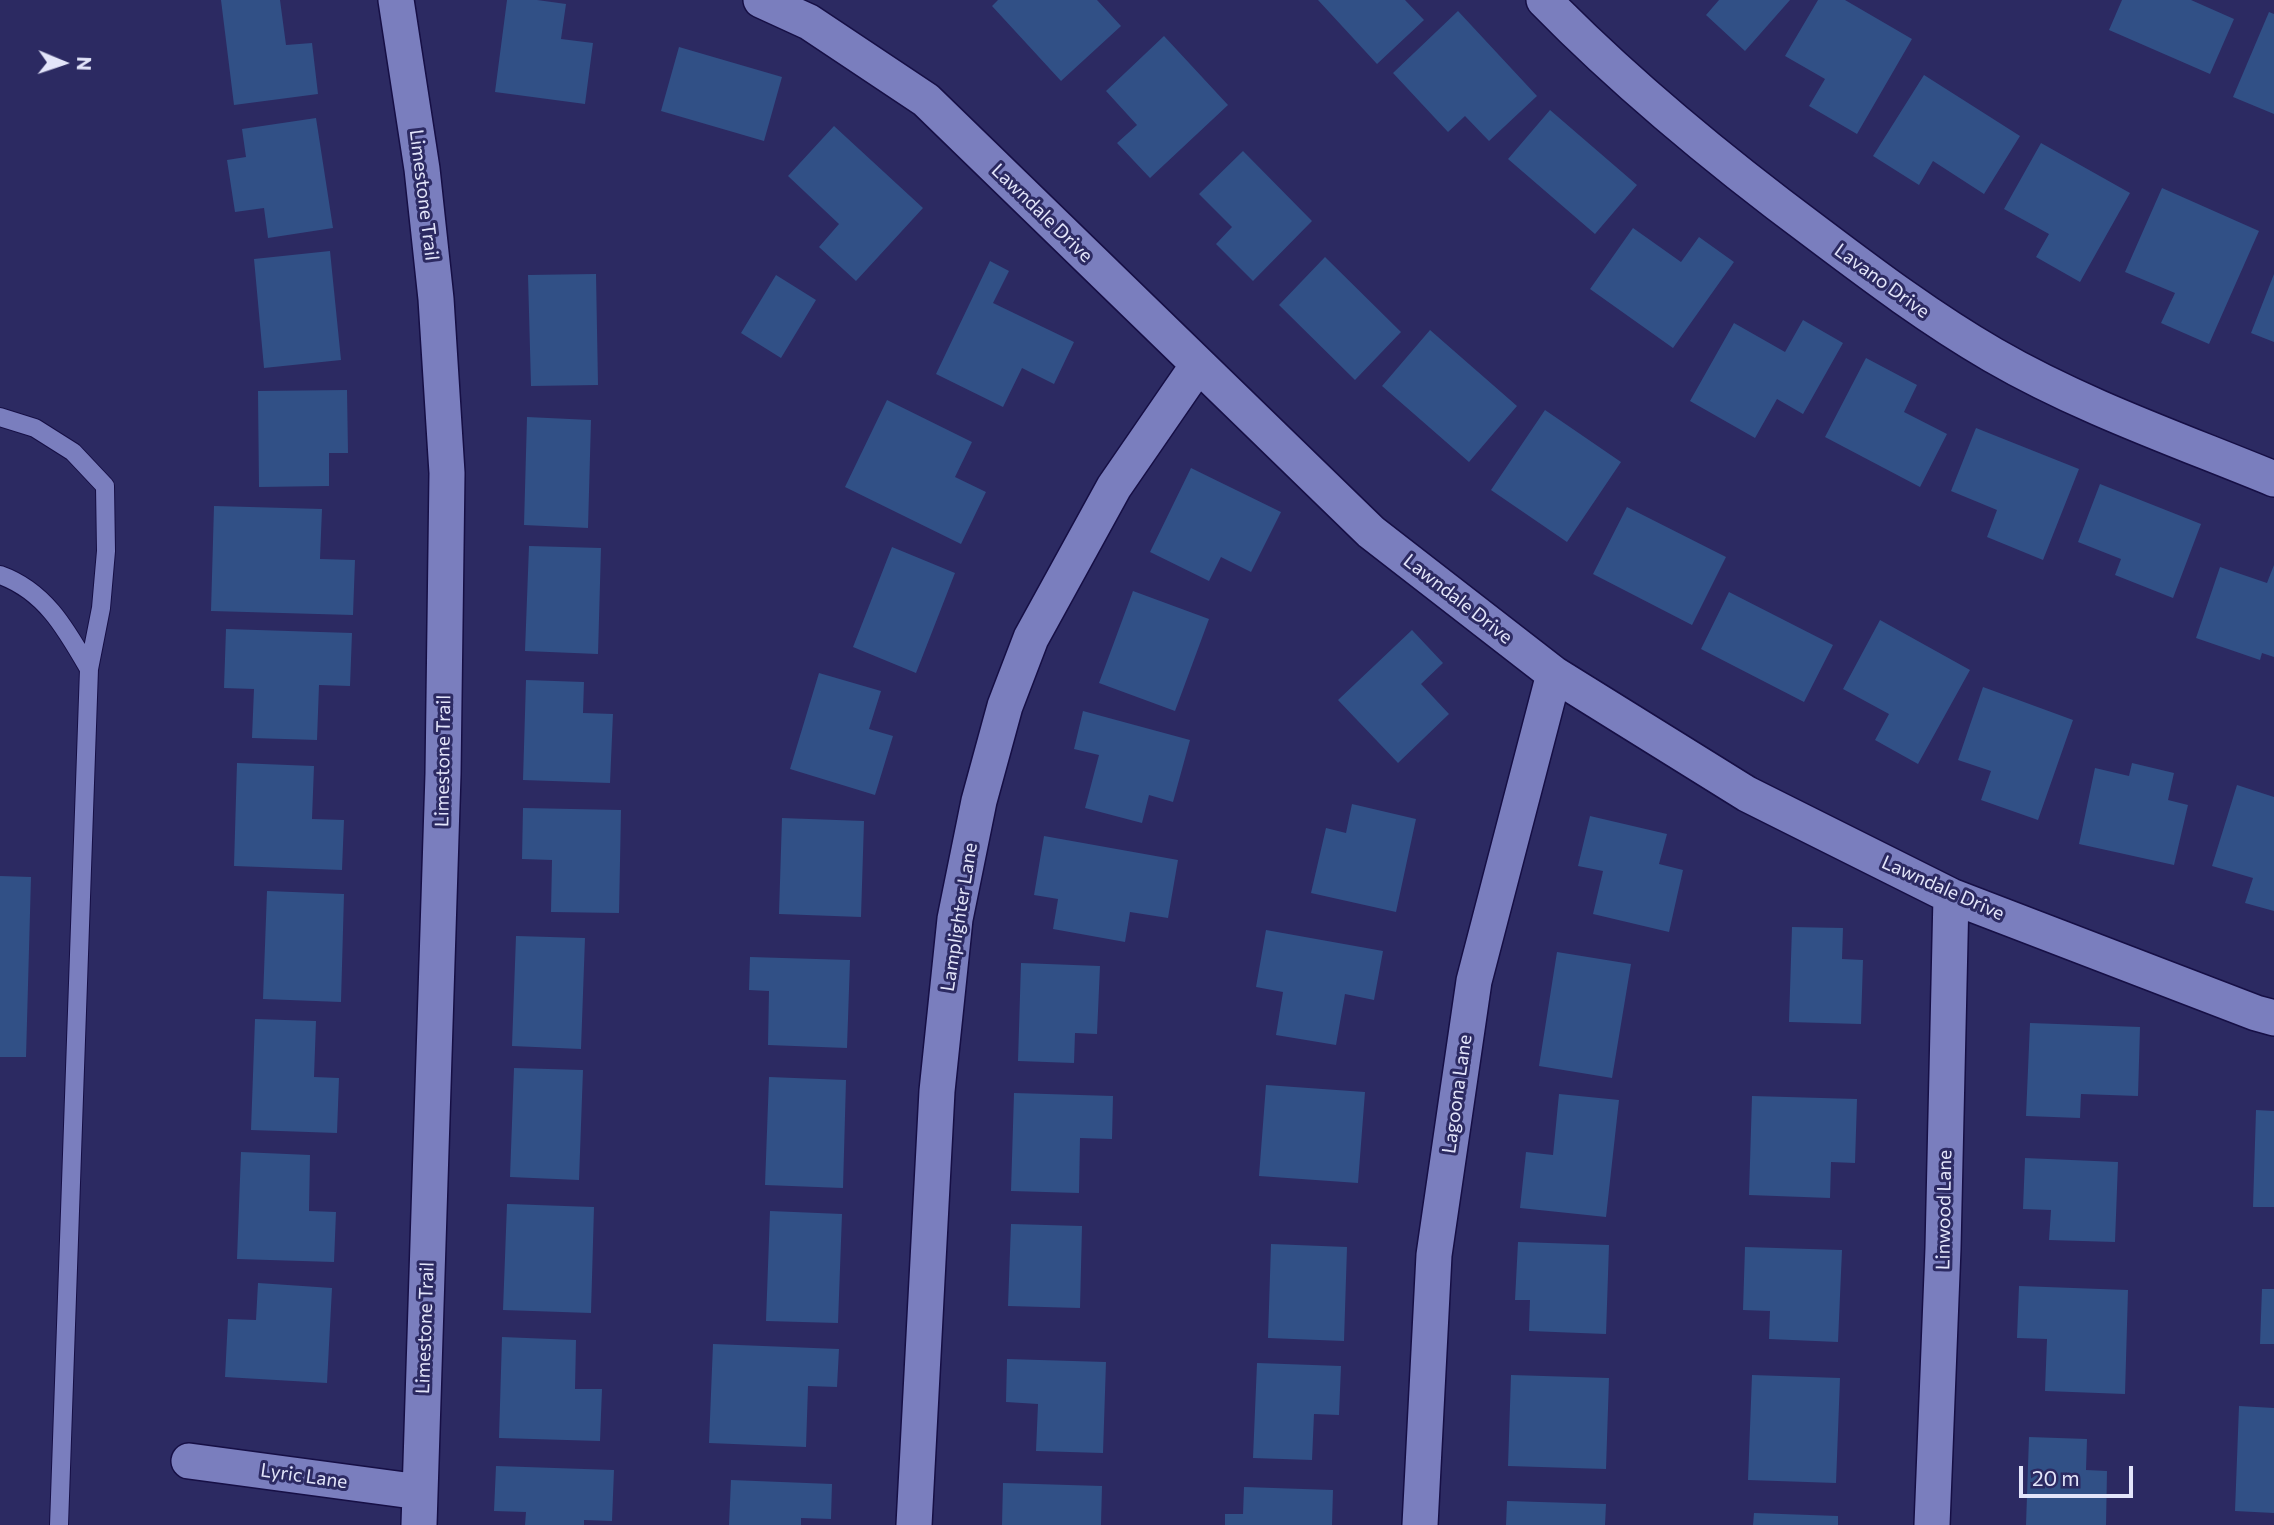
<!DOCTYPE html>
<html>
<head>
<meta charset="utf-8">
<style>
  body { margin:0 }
  #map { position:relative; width:2274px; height:1525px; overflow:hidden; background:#2c2a62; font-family:Commissioner,sans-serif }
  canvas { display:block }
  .north { position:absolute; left:28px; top:28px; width:70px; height:70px; -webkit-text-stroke:5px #2c2a62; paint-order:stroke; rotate:92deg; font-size:19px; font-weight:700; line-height:28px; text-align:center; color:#e3e5fa }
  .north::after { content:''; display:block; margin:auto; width:24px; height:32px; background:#e3e5fa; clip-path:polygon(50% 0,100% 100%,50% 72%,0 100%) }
  .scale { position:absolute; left:2019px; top:1466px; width:114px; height:32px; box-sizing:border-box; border:4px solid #e3e5fa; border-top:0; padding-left:9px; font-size:21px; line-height:24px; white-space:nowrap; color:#e3e5fa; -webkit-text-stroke:5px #2c2a62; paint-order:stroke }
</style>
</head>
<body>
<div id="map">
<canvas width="2274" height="1525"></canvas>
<div class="north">N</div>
<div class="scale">20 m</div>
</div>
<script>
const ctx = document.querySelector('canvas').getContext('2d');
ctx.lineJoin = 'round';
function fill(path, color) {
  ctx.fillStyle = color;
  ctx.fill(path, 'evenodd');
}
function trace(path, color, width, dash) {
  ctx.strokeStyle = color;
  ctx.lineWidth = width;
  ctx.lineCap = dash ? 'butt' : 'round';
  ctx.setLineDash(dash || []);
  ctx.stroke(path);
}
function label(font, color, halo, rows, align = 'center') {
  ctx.font = font + ' Commissioner,sans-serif';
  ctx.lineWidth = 6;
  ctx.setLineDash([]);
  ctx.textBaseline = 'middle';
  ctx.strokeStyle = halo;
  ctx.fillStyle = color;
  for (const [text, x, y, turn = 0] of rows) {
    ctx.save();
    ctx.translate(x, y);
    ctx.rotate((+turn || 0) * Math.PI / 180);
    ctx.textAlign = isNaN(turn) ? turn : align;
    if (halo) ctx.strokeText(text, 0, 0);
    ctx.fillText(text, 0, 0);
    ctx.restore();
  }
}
fill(new Path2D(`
  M221,0H280L286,45L312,43L318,94L234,105Z
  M507,0H537L566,4L561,39L593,43L585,104L495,92Z
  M998,0H1097L1121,26L1061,81L992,6Z
  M1318,0H1405L1424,20L1377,64Z
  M1719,0H1790L1745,51L1706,15Z
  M1818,0H1845L1912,39L1857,134L1809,106L1825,79L1785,56Z
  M2122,0H2191L2234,19L2210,74L2109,30Z
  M1458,11L1537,96L1489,141L1465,116L1448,132L1393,73Z
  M2269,12L2274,14V114L2233,97Z
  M1164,36L1228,105L1150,178L1117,143L1137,125L1106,91Z
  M679,47L782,77L764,141L661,111Z
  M1924,75L2020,136L1984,194L1933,161L1919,185L1873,156Z
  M1550,110L1637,185L1595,234L1508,159Z
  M316,118L333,228L268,238L264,208L235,212L227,160L246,157L242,129Z
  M834,126L923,208L856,281L819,247L839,224L788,176Z
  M2041,143L2130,193L2080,282L2036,257L2049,234L2004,209Z
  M1243,151L1312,221L1253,281L1216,244L1232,227L1199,194Z
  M2162,188L2259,231L2209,344L2161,323L2175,293L2125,272Z
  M1633,228L1681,262L1699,237L1734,262L1673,348L1590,289Z
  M330,251L341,360L264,368L254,259Z
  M1325,257L1401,332L1355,380L1279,305Z
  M990,261L1009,271L993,303L1074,342L1054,384L1022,368L1003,407L936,374Z
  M596,274L598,385L531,386L528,275Z
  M2274,274V342L2251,333Z
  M776,275L816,300L781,358L741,333Z
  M1803,320L1843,343L1803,414L1777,399L1755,438L1690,401L1734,323L1785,352Z
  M1430,330L1517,406L1469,462L1382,386Z
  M1866,358L1917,385L1904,412L1947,434L1920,487L1825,437Z
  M347,390L348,453H329V486L259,487L258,391Z
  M887,400L972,442L955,477L986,492L961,544L845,487Z
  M1545,410L1621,462L1567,542L1491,490Z
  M527,417L591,420L588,528L524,525Z
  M1976,428L2079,469L2043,560L1987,537L1997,510L1951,491Z
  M1191,468L1281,512L1251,572L1221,557L1209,581L1150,552Z
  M2100,484L2201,524L2173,598L2115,575L2121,559L2078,542Z
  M214,506L322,509L320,559L355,560L353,615L211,611Z
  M1627,507L1726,557L1692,625L1593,574Z
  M529,546L601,548L598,654L525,651Z
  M892,547L955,573L916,673L853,647Z
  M2274,565V657L2262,653L2260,660L2196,638L2220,567L2267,583Z
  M1133,591L1209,619L1175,711L1099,683Z
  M1729,592L1833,645L1804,702L1701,649Z
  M1880,620L1970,670L1918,764L1875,740L1889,714L1843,689Z
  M226,629L352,633L350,686L319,685L317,740L252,738L254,689L224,688Z
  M1412,630L1443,663L1421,684L1449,714L1398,763L1338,700Z
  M819,673L881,691L869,729L893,736L875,795L790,769Z
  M526,680L584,682L583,713L613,714L610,783L523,780Z
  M1983,687L2073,720L2038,820L1981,800L1991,771L1958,760Z
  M1083,711L1190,740L1173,802L1149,795L1142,823L1085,808L1099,755L1074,749Z
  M237,763L314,766L312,819L344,820L342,870L234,866Z
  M2132,763L2174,773L2168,800L2188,805L2174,865L2079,844L2095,768L2129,776Z
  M2237,785L2274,797V911L2245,903L2253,878L2212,866Z
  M1352,804L1416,819L1396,912L1311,893L1326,828L1346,833Z
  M523,808L621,810L619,913L551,912L552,860L522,859Z
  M1590,816L1667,834L1659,864L1683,870L1669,932L1593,914L1603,871L1578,866Z
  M782,818L864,821L861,917L779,914Z
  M1044,836L1178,860L1168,918L1130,912L1125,942L1053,929L1058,899L1034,895Z
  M0,876L31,877L26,1057H0Z
  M267,891L344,894L341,1002L263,999Z
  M1792,927L1843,928L1842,959L1863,960L1861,1024L1789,1022Z
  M1266,930L1383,951L1374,1000L1345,994L1336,1045L1276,1035L1283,992L1256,987Z
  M516,936L585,938L581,1049L512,1046Z
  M1557,952L1631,964L1612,1078L1539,1066Z
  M750,957L850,960L847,1048L768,1045L769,991L749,990Z
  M1021,963L1100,966L1097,1034L1075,1033L1074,1063L1018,1061Z
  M255,1019L316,1021L314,1077L339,1078L337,1133L251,1130Z
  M2030,1023L2140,1027L2138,1096L2081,1094L2080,1118L2026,1116Z
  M514,1068L583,1070L579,1180L510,1177Z
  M769,1077L846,1080L843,1188L765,1185Z
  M1266,1085L1365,1092L1358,1183L1259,1176Z
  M1014,1093L1113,1096L1112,1139L1080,1138L1079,1193L1011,1191Z
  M1559,1094L1619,1100L1606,1217L1520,1208L1526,1152L1553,1155Z
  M1752,1096L1857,1099L1855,1163L1831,1162L1830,1198L1749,1195Z
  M2256,1110L2274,1111V1207H2253Z
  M241,1152L310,1155L309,1211L336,1212L334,1262L237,1259Z
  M2025,1158L2118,1162L2115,1242L2049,1240L2051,1210L2023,1209Z
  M507,1204L594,1207L591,1313L503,1310Z
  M770,1211L842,1214L838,1323L766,1321Z
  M1011,1224L1082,1226L1080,1308L1008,1306Z
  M1518,1242L1609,1245L1606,1334L1529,1331L1530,1300H1515Z
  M1271,1244L1347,1247L1344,1341L1268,1338Z
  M1745,1247L1842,1250L1838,1342L1769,1339L1770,1311L1743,1310Z
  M258,1283L332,1288L327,1383L225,1377L228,1319L256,1320Z
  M2019,1286L2128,1290L2125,1394L2045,1391L2047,1339L2017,1338Z
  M2262,1289H2274V1344H2260Z
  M502,1337L576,1340L575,1389H602L600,1441L499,1438Z
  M713,1344L839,1349L837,1387L808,1386L806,1447L709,1443Z
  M1007,1359L1106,1362L1103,1453L1036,1451L1038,1404L1006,1402Z
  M1257,1363L1341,1366L1339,1415L1314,1414L1312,1460L1253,1458Z
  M1511,1375L1609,1378L1606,1469L1508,1466Z
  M1752,1375L1840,1378L1836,1483L1748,1480Z
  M2239,1406L2274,1408V1513L2235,1511Z
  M2029,1437L2087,1439L2086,1470L2107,1471L2106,1525H2026Z
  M496,1466L614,1470L612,1521L584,1520V1525H525L526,1512L494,1511Z
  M731,1480L832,1484L831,1519L801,1518V1525H729Z
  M1003,1483L1102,1486L1101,1525H1002Z
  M1244,1487L1333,1490L1332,1525H1225V1514H1243Z
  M1507,1501L1606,1504L1605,1525H1506Z
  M1754,1513L1838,1516V1525H1753Z`), '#315086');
const service = new Path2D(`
  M0,417L35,428L73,452L105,486L106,551L101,608L89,669L59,1525
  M0,575C45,591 66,629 89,669`);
const minor = new Path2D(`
  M396,0L422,169L436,299L447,473L443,774L419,1525
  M761,0L809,22L926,100L1371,532L1554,674L1747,794L1951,896L2256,1013L2274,1018
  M1544,0C1629,87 1721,162 1818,234C1875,277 1931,319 1993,355C2081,406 2179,440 2274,479
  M189,1461L420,1492
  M914,1525L937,1091L955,919L979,801L1005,706L1031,638L1114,487L1198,365
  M1420,1525L1434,1255L1474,981L1554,674
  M1932,1525L1943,1248L1951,896`);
trace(service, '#160f45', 20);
trace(minor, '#160f45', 38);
trace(service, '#7a7ebe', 18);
trace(minor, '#7a7ebe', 35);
label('19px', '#e3e5fa', '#2c2a62', [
  ["Limestone Trail",424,195,83],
  ["Lawndale Drive",1042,213,44],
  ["Lavano Drive",1882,281,36],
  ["Lawndale Drive",1458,599,38],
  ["Limestone Trail",443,761,-89],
  ["Lawndale Drive",1943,888,24],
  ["Lamplighter Lane",959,917,-81],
  ["Lagoona Lane",1457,1094,-82],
  ["Linwood Lane",1944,1210,-89],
  ["Limestone Trail",425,1328,-88],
  ["Lyric Lane",304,1476,8]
]);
</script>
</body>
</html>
